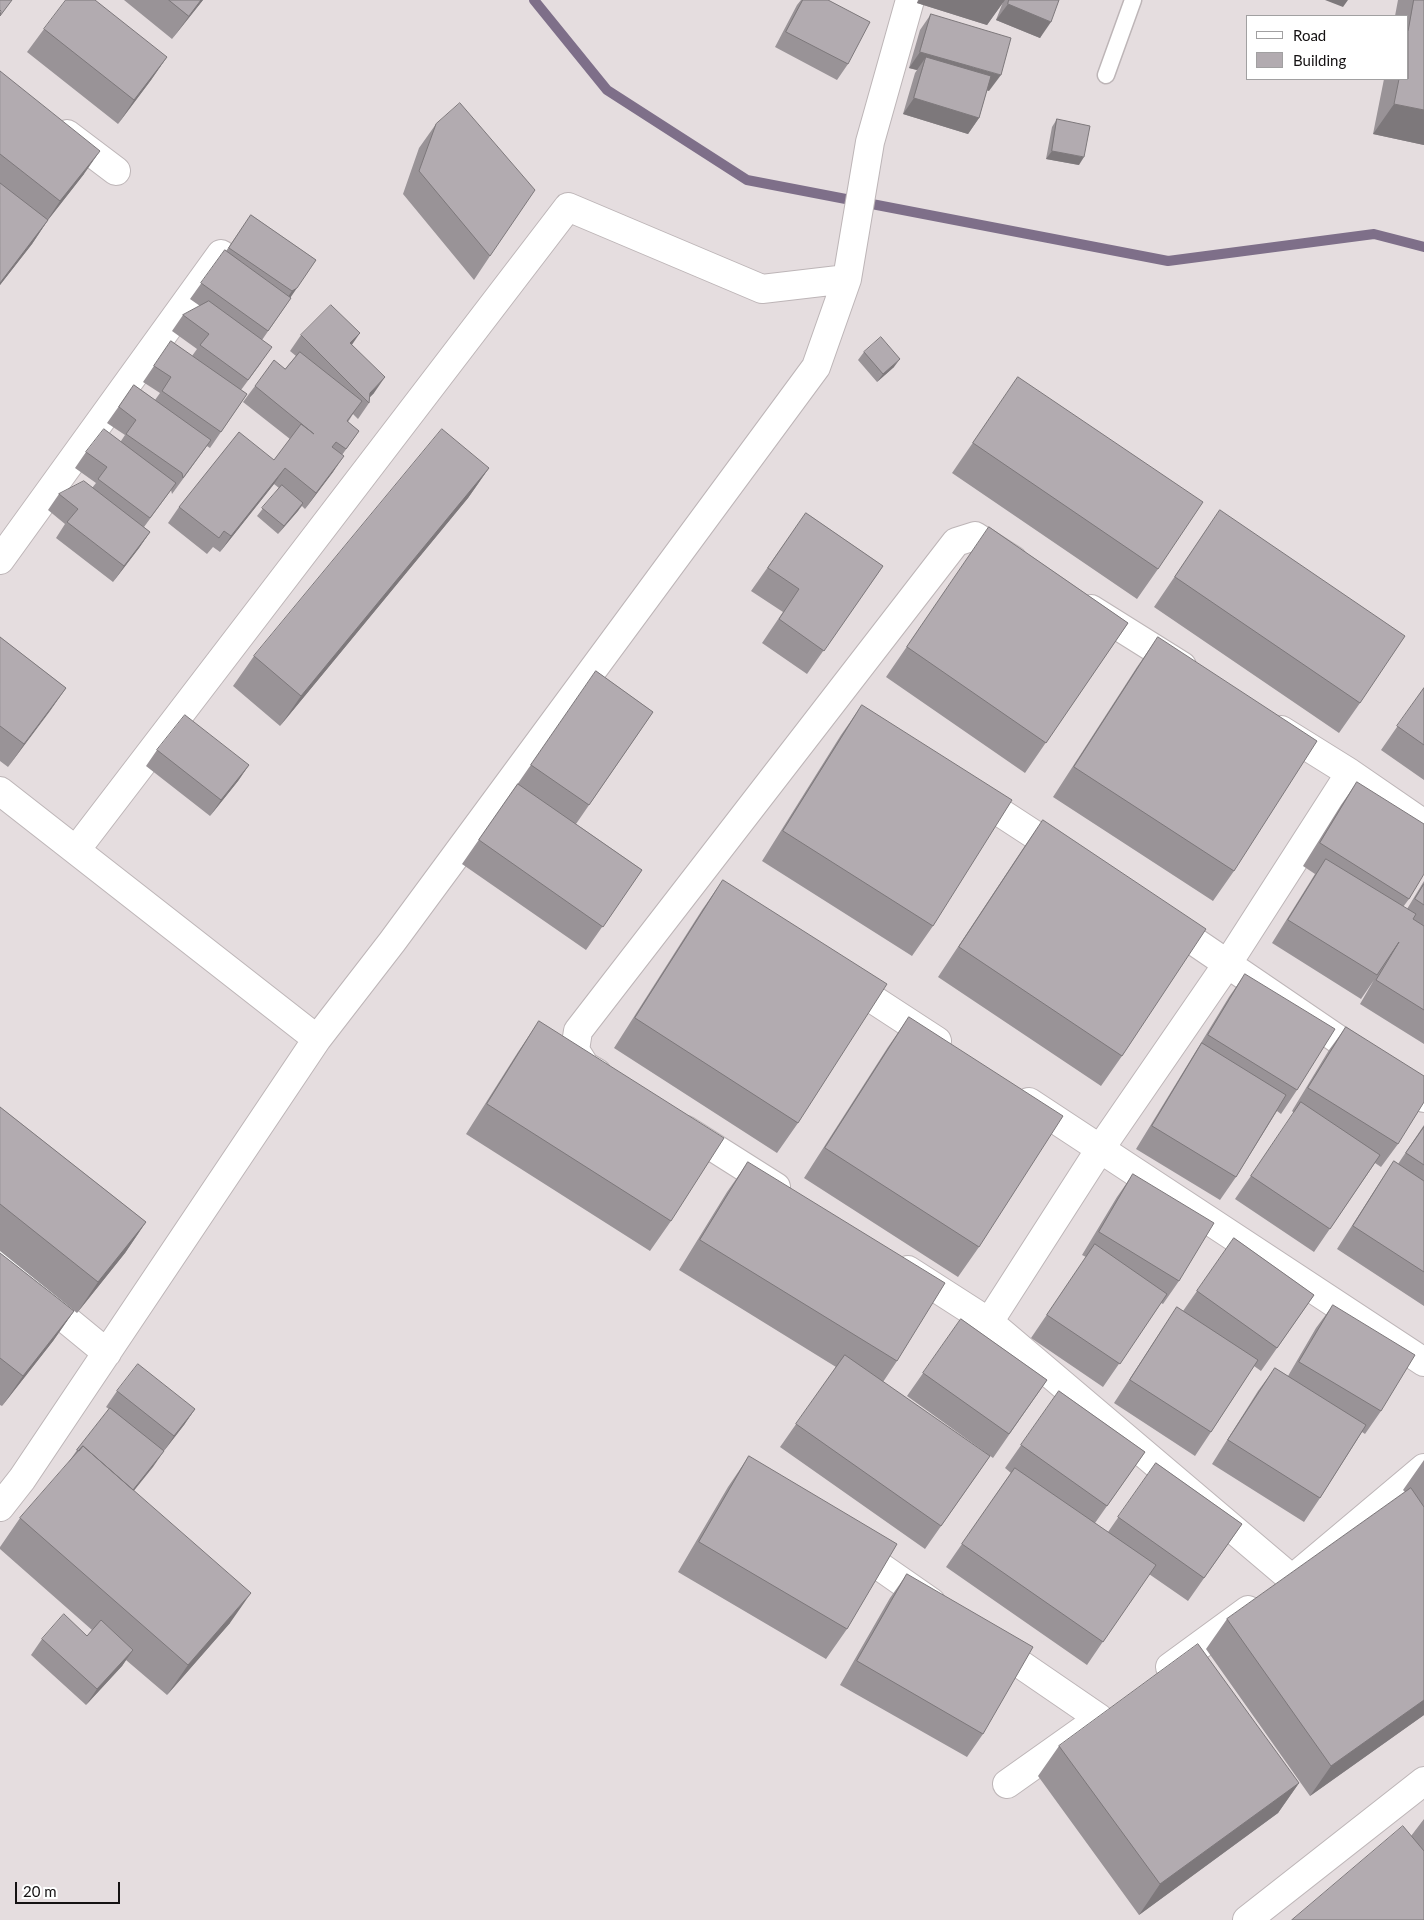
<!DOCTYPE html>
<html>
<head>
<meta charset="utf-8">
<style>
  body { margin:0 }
  #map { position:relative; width:1424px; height:1920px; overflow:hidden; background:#e5dddf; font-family:Lato,sans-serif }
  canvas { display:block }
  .legend { position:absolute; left:1246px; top:15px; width:162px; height:65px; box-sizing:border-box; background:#fff; border:1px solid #a1a0a1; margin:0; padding:6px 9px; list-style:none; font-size:15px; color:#151213 }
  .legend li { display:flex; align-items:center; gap:10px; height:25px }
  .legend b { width:25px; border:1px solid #a1a0a1 }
  .scale { position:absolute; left:15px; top:1882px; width:105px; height:22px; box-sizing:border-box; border:2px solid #151213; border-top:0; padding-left:6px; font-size:15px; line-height:18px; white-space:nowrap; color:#151213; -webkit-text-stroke:4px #fff; paint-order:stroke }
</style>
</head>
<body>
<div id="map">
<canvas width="1424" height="1920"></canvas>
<ul class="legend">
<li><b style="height:6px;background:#fff"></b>Road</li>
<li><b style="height:14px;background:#b2abb0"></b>Building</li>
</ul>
<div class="scale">20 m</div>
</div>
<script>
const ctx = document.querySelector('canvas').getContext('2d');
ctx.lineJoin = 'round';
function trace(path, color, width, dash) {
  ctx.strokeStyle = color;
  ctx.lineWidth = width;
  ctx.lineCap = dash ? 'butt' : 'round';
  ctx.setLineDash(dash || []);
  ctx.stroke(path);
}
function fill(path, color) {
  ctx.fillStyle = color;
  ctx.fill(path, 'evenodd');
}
trace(new Path2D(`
  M534,0L607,90L747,180L1168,261L1374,234L1424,247`), '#7e6f89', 10);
const service = new Path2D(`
  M1106,75L1133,0`);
const minor = new Path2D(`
  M67,134L116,171
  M0,560L221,254
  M1091,609L1182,666
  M1281,730L1350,773L1424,824
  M0,791L317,1039
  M972,794L1064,854
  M76,850L568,207L762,289L847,279
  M1166,922L1424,1098
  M845,981L937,1041
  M597,1073L585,1066L575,1050L578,1031L956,542L975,536L1013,560
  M1029,1102L1424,1362
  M686,1130L776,1187
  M0,1265L107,1353
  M908,1270L989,1322L1292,1579L1424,1468
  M989,1322L1100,1149L1228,963L1350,773
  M0,1507L22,1479L317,1039L392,942L816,367L847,279L870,142L910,0
  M852,1547L931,1602
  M991,1644L1099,1718
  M1170,1667L1248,1610
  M1007,1784L1086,1728
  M1247,1920L1424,1781`);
trace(service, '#bdb5b7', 19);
trace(minor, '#bdb5b7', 30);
trace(service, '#fff', 16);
trace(minor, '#fff', 28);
fill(new Path2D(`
  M124,0H203L172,39Z
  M801,0H828L848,64L837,80L775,47L797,5Z
  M918,0H1059L1040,38L996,20L1003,2L987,25L917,3Z
  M1398,0H1424V145L1373,134L1384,79H1408V16H1395Z
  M931,14L989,91L987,90L979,118L968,134L903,114L915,73L917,70L909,68L920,30Z
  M44,29L167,57L151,80L118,124L27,52Z
  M0,71L84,174L48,220L32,244L0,285Z
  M1057,119L1079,165L1046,159L1052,127Z
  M436,124L490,256L474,280L403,194L419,148Z
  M251,215L316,260L290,297L291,298L262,340L261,363L241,390L247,394L210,448L207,446L172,494L171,490L144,527L150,532L139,548L113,582L56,538L65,524L48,510L59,494L92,488L96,483L75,468L86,452L121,441L125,435L107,423L134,385L155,400L160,393L143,382L171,341L192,356L197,349L172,331L183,315L200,306L190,299L225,250L226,251Z
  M301,335L352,345L374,393L370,397L369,403L358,419L353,414L348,422L359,431L342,455L333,472L305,509L302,506L278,534L257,516L279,488L274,484L220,552L213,547L207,554L168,523L179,507L274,460L290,439L243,402L255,386L285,369L296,356L290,351Z
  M864,352L894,367L877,382L858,360Z
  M1018,377L1158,569L1137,599L952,473Z
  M489,468L468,498L280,726L233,686L254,656Z
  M1220,510L1360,703L1339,733L1154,607Z
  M806,513L883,566L807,674L762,643L783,612L751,591Z
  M989,527L1128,623L1025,773L886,677Z
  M0,637L66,688L8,767L0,761Z
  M1158,637L1234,871L1213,901L1053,797L1137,667Z
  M596,671L653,712L576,824L642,870L586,950L462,864Z
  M1424,688V780L1381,750Z
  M862,705L933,926L912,956L762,861L841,735Z
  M157,750L249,765L238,781L210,816L146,766Z
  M1357,782L1409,899L1403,907L1407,909L1424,881V1044L1360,1004L1374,980L1361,999L1272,943L1315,874L1303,866L1341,805Z
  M1043,820L1122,1056L1101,1086L938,977L1022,850Z
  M723,880L798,1123L777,1153L614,1048L702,910Z
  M1245,974L1297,1090L1281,1114L1277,1111L1236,1177L1220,1200L1136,1149L1229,997Z
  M909,1017L979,1247L958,1277L804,1178L888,1047Z
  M539,1021L671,1221L650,1251L466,1134L518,1052Z
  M1346,1027L1398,1144L1381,1167L1375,1163L1314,1252L1235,1199L1294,1113L1292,1111L1329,1050Z
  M0,1107L146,1222L125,1253L77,1313L0,1251Z
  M1424,1125V1306L1337,1249L1378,1185L1394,1161L1398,1164Z
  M748,1162L897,1361L883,1382L990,1456L925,1549L780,1447L836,1367L679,1270L727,1192Z
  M1133,1174L1179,1281L1163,1304L1161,1303L1103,1387L1031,1338L1086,1257L1082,1255L1117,1197Z
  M1234,1238L1314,1295L1261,1371L1254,1366L1211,1432L1195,1456L1114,1403L1161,1331L1177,1307L1183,1311Z
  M0,1253L74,1311L53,1341L2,1406L0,1405Z
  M1333,1305L1381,1411L1365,1434L1362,1432L1320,1498L1304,1522L1212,1464L1258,1391L1275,1368L1288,1376L1316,1328Z
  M961,1319L1047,1380L993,1458L907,1396Z
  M117,1391L195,1409L184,1425L133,1491L230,1623L167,1695L126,1660L122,1666L86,1705L31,1655L42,1639L87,1636L92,1630L0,1549V1547L20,1518L66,1466L77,1450L109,1409L106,1407Z
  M1059,1391L1145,1452L1095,1523L1108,1532L1156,1463L1242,1524L1188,1601L1149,1574L1087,1665L946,1567L1011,1473L1005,1468Z
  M749,1456L847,1629L826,1659L678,1572L728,1487Z
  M1424,1460V1715L1310,1796L1206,1649L1227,1619L1405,1492L1403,1490Z
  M907,1574L983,1734L967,1757L840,1685L890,1598Z
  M1059,1746L1299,1783L1278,1813L1139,1915L1038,1776Z
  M1424,1819V1920L1411,1836Z`), '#999397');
fill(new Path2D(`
  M201,0H203L172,39L189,16Z
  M919,0H1005L987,25L917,3Z
  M1325,0H1348L1343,7Z
  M1008,4L1051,22L1040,38L996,20Z
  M920,52L1001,75L989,91L922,71L926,57L917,70L909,68Z
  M167,57L151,80L118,124L134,100Z
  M914,98L979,118L968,134L903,114Z
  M1394,104L1424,110V145L1373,134Z
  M100,151L84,174L44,225L60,201Z
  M1052,151L1084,157L1079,165L1046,159Z
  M48,220L32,244L0,285V283Z
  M297,288L286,304L281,307L292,291Z
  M360,333L349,349L350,343Z
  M900,359L894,367L877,382L883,374Z
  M385,377L374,393L367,400L370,393Z
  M344,456L333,472L305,509L316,493Z
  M285,468L274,484L220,552L231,536Z
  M489,468L468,498L280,726L301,696Z
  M303,503L298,511L278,534L284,526Z
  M150,532L139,548L113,582L124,566Z
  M66,688L50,711L8,767L24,744Z
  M249,765L238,781L210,816L221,800Z
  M146,1222L125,1253L77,1313L98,1282Z
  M74,1311L53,1341L2,1406L23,1376Z
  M195,1409L184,1425L163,1452L174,1436Z
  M164,1451L153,1467L120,1508L131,1492Z
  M251,1593L230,1623L167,1695L188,1665Z
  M133,1650L122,1666L86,1705L97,1689Z
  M1424,1700V1715L1310,1796L1331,1766Z
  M1299,1783L1278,1813L1139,1915L1160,1884Z`), '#7d787b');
const building = new Path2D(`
  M0,0H12L0,16L1,11L0,10Z
  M66,0H95L167,57L134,100L44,29Z
  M169,0H201L189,16Z
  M803,0H828L870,22L848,64L786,32Z
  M1009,0H1059L1051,22L1008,4Z
  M1414,0H1424V110L1394,104L1399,79H1408V32Z
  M931,14L1011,38L1001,75L920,52Z
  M926,57L991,76L979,118L914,98Z
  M0,71L100,151L60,201L0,154Z
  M460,103L535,190L490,256L419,171L436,124Z
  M1057,119L1090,126L1084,157L1052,151Z
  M0,183L48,220L0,283Z
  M251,215L316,260L297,288L292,291L229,248Z
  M225,250L291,298L268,331L201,283Z
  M209,301L272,347L248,380L200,345L209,334L183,315Z
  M331,305L360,333L350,343L385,377L370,393L369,403L301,335Z
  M881,337L900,359L883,374L864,352Z
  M171,341L247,394L221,432L162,391L171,377L154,366Z
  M300,352L362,401L347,421L359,431L346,449L336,442L332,447L344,456L316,493L285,468L231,536L224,531L219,538L179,507L239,432L274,460L301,424L314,434L255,386L274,360L285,369Z
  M1018,377L1203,502L1158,569L973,443Z
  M134,385L211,440L183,478L182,473L126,434L136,420L119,407Z
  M104,429L176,483L150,518L98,479L107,467L86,452Z
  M442,429L489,468L301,696L254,656Z
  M84,481L150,532L124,566L67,522L78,509L59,494Z
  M282,485L303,503L284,526L262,508Z
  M1220,510L1405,636L1360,703L1175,577Z
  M806,513L883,566L824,651L779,619L799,589L768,568Z
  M989,527L1128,623L1046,743L907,647Z
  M0,637L66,688L24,744L0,726Z
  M1158,637L1317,741L1234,871L1074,767Z
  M596,671L653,712L589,805L531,765Z
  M1424,688V745L1397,726Z
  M862,705L1012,800L933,926L783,831Z
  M185,715L249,765L221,800L157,750Z
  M1357,782L1424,824V874L1409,899L1320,843Z
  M518,784L642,870L603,927L479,840Z
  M1043,820L1206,929L1122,1056L959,947Z
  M1326,859L1416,914L1413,919L1424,926V1010L1376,980L1399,942L1377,975L1288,920Z
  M723,880L887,984L798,1123L635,1018Z
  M1424,884V905L1415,899Z
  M1245,974L1335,1029L1297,1090L1208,1035Z
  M909,1017L1063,1116L979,1247L825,1148Z
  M539,1021L724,1138L671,1221L487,1104Z
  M1346,1027L1424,1076V1102L1398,1144L1308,1088Z
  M1202,1043L1286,1095L1236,1177L1152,1126Z
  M1301,1102L1380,1155L1330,1229L1251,1176Z
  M0,1107L146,1222L98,1282L0,1204Z
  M1424,1127V1165L1406,1153Z
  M1394,1161L1424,1181V1272L1353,1226Z
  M748,1162L945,1283L897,1361L700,1240Z
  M1133,1174L1214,1223L1179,1281L1099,1232Z
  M1234,1238L1314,1295L1277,1348L1197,1291Z
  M1095,1244L1167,1294L1120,1364L1047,1315Z
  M0,1253L74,1311L23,1376L0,1358Z
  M1333,1305L1415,1355L1381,1411L1299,1362Z
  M1177,1307L1258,1360L1211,1432L1130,1380Z
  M961,1319L1047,1380L1009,1434L923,1373Z
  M845,1355L990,1456L941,1526L796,1424Z
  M138,1364L195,1409L174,1436L117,1391Z
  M1275,1368L1366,1425L1320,1498L1228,1440Z
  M1059,1391L1145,1452L1107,1506L1021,1445Z
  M110,1408L164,1451L133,1490L83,1446L79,1451L77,1450Z
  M83,1446L251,1593L188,1665L20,1518Z
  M749,1456L897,1544L847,1629L699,1542Z
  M1156,1463L1242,1524L1204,1578L1118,1517Z
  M1015,1468L1156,1565L1103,1642L962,1544Z
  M1411,1488L1424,1507V1700L1331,1766L1227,1619Z
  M907,1574L1033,1647L983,1734L857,1661Z
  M64,1614L87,1636L101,1620L133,1650L97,1689L42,1639Z
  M1198,1644L1299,1783L1160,1884L1059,1746Z
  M1403,1826L1424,1851V1920H1292Z`);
fill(building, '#b2abb0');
trace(building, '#7d787b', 1);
</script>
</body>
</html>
